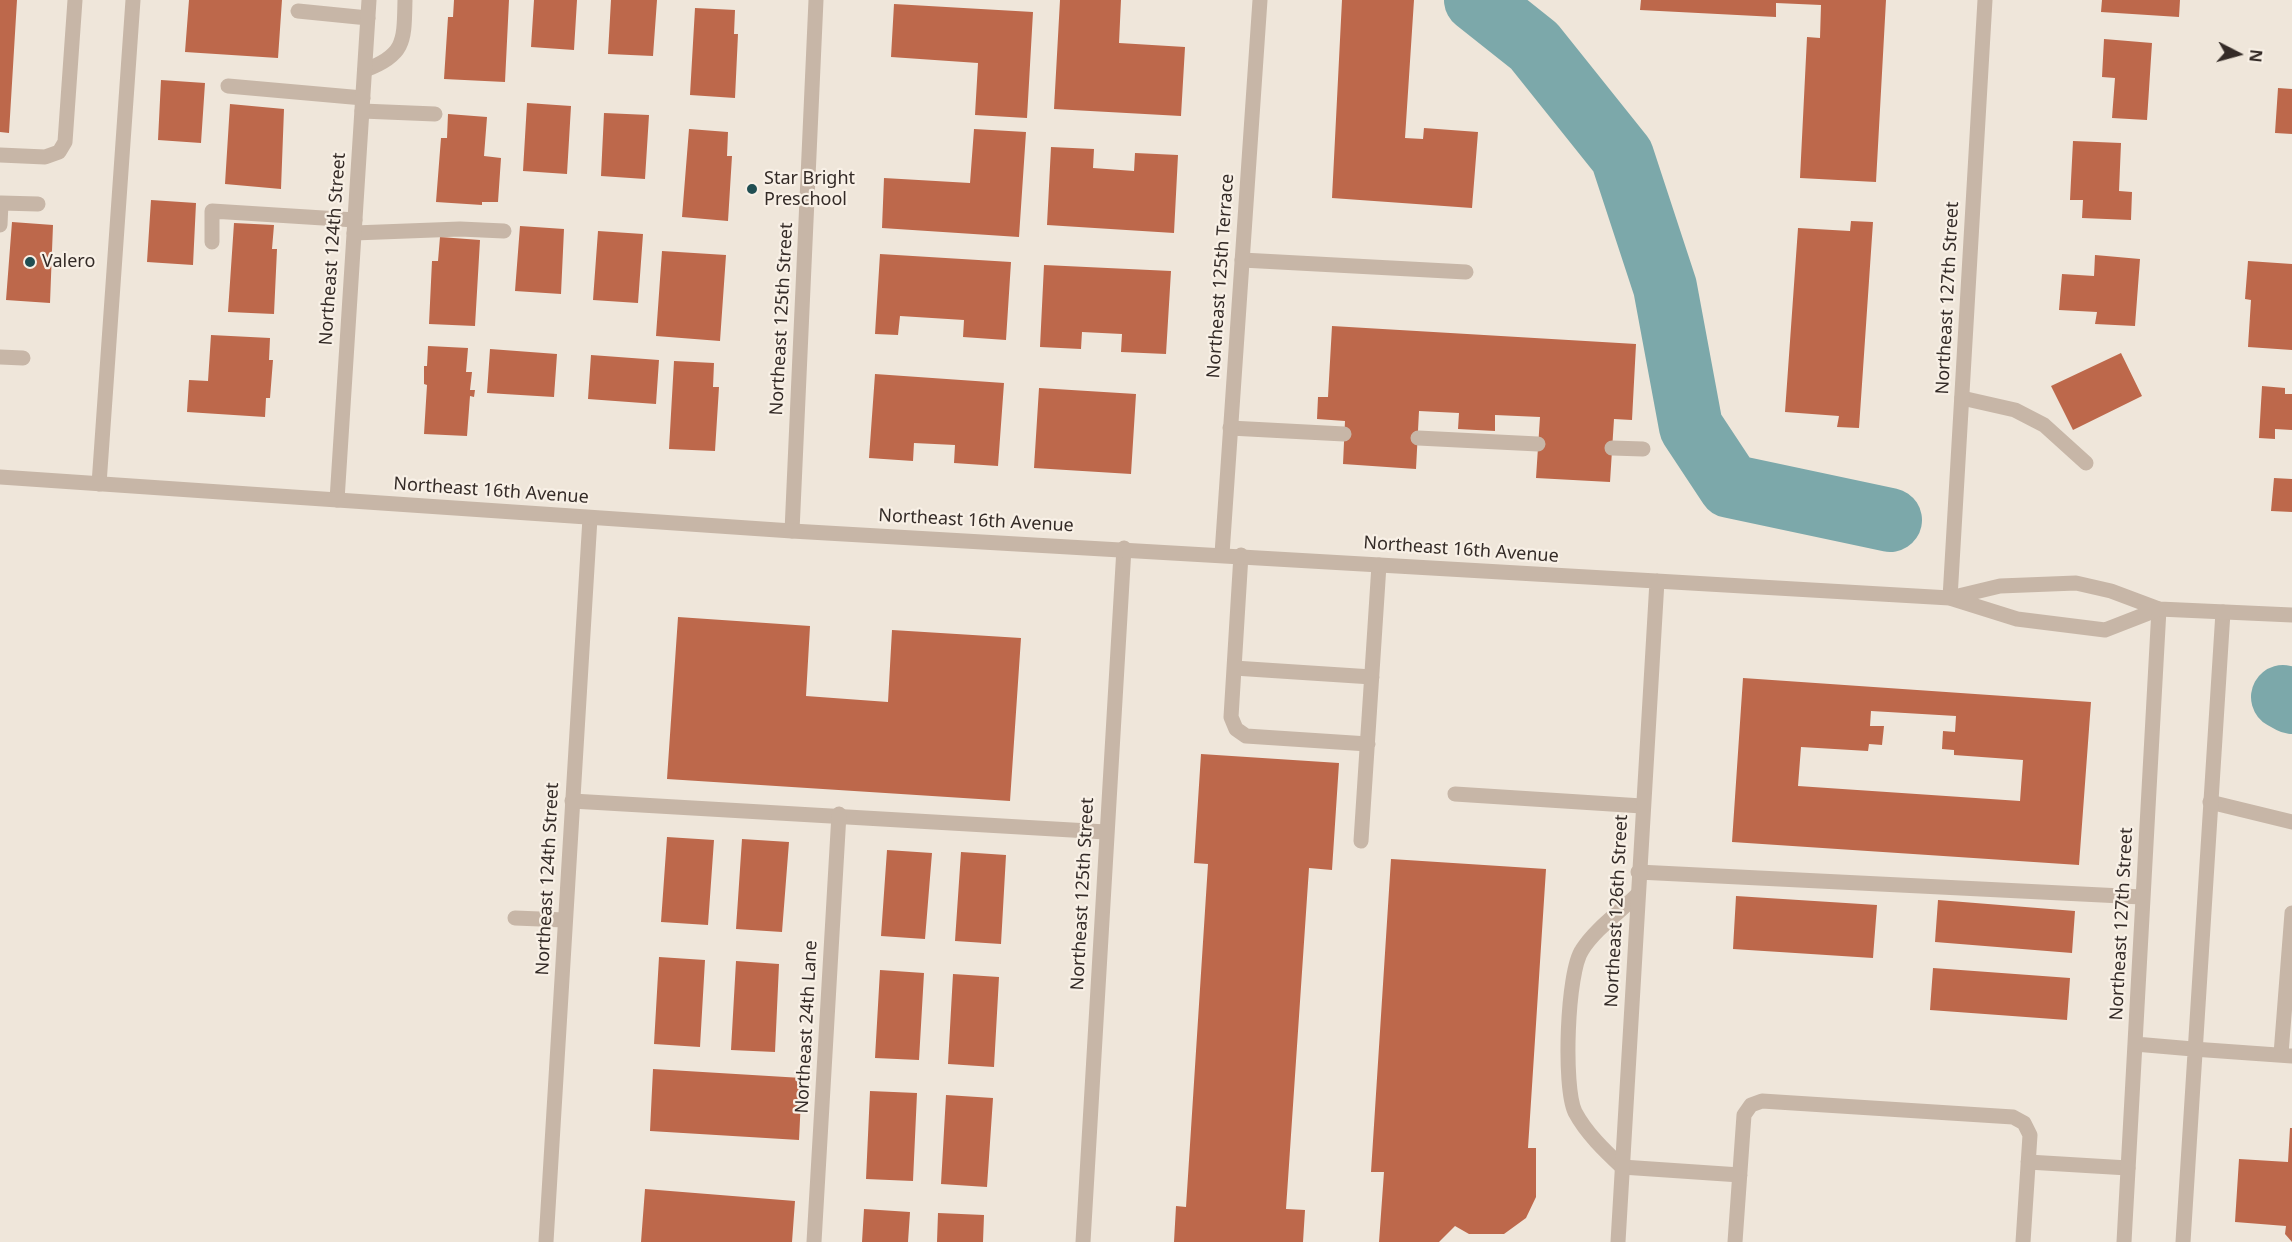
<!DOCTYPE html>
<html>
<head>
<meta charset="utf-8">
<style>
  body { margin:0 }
  #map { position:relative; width:2292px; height:1242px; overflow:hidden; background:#efe6da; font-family:"Noto Sans",sans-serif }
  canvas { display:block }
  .north { position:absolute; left:2208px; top:24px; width:60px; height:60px; -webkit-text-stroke:4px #f8f0e6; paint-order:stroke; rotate:96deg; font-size:16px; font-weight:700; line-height:24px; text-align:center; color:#342b27 }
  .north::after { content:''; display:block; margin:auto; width:21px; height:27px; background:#342b27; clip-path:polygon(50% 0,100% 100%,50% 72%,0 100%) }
</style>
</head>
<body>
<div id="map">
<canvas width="2292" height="1242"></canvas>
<div class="north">N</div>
</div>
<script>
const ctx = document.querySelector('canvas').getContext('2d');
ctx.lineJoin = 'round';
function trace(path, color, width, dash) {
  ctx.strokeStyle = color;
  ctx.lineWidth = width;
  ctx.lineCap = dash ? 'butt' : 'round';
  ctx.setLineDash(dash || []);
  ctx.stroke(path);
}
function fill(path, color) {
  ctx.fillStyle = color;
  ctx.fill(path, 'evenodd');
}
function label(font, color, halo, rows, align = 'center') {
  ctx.font = font + ' "Noto Sans",sans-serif';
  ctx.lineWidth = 4.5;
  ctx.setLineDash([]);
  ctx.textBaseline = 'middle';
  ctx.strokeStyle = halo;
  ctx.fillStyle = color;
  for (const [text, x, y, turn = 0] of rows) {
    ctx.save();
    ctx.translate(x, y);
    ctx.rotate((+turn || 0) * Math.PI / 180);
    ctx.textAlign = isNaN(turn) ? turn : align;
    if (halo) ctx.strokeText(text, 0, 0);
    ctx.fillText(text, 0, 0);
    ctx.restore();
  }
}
trace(new Path2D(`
  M1476,0L1534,46L1622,156L1665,287L1691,427L1730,486L1890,520
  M2283,697L2292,702`), '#7ca8aa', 64);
fill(new Path2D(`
  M0,0H17L9,133L0,132Z
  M189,0H282L278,58L185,52Z
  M454,0H509L505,82L444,79L448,17H453Z
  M534,0H577L574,50L531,47Z
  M611,0H657L653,56L608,54Z
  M1060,0H1121L1119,43L1185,47L1181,116L1054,109Z
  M1342,0H1414L1405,138L1423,139L1424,128L1478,132L1472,208L1332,198Z
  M1641,0H1886L1876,182L1800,178L1807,37L1820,38L1821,5L1776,3V17L1640,10Z
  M2102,0H2180L2179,17L2101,12Z
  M894,4L1033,12L1027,118L975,115L978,63L891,57Z
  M695,8L735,10L734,34H738L735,98L690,95Z
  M2104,39L2152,43L2147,120L2112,118L2115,78L2102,77Z
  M161,80L205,83L201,143L158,140Z
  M2278,88L2292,89V134L2275,133Z
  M527,103L571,106L567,174L523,171Z
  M230,104L284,109L281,189L225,184Z
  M604,113L649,115L645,179L601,176Z
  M448,114L487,117L484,156L501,158L498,202H482V205L436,202L441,138H447Z
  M689,129L728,132L727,156H732L728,221L682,217Z
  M974,129L1026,132L1019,237L882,228L884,178L970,183Z
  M2073,141L2121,143L2119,191L2132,192L2131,220L2082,218L2083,200H2070Z
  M1051,147L1094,149L1093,168L1134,171L1135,153L1178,155L1174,233L1047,225Z
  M151,200L196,203L193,265L147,262Z
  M1851,221L1873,222L1859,428L1837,427L1839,416L1785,412L1798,228L1850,231Z
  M12,222L53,225L50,303L6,300Z
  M234,223L274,225L272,249H277L274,314L228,312Z
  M520,226L564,229L561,294L515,291Z
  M598,231L643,234L638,303L593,300Z
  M440,237L480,240L475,326L429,324L432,261H438Z
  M662,251L726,255L720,341L656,336Z
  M880,254L1011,262L1006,340L963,337L964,320L900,316L898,335L875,334Z
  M2095,255L2140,259L2135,326L2095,324L2097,312L2059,310L2062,274L2094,276Z
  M2248,261L2292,264V350L2248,347L2251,300L2245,299Z
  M1044,265L1171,271L1166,354L1121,352L1122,334L1082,332L1081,349L1040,347Z
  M1332,326L1636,344L1632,420L1614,419L1610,482L1536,478L1540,417L1495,415V431L1458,429L1459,413L1419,411L1416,469L1343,464L1345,421L1317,419L1318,397H1328Z
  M211,335L270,338L269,360H273L270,398H266L265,417L187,412L189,380L208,381Z
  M428,346L468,348L466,372H472L470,390H475L474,397L470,396L467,436L424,434L427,385L424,384V366H427Z
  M490,349L557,354L554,397L487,393Z
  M2121,353L2142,396L2073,430L2051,386Z
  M591,355L659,360L656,404L588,399Z
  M674,361L714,363L713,387H719L715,451L669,449Z
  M875,374L1004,383L998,466L954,463L955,445L914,443L913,461L869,458Z
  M2262,386L2285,388V394H2292V430L2275,429V439L2259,438Z
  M1039,388L1136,394L1131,474L1034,468Z
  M2274,478L2292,479V512L2271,511Z
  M678,617L810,626L806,696L888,702L892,630L1021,638L1010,801L667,779Z
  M1743,678L2091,702L2079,865L1732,842ZM1871,711L1956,716L1955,732L1943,731L1942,749L1954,750V755L2023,760L2020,801L1798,786L1801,747L1868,751L1869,744L1882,745L1884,726H1870Z
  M1201,754L1339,763L1332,870L1309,868L1286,1209L1305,1210L1303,1242H1174L1176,1206L1186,1207L1208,864L1194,863Z
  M667,837L714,840L708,925L661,922Z
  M742,839L789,842L782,932L736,929Z
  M887,850L932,853L925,939L881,936Z
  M961,852L1006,855L1001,944L955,941Z
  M1391,859L1546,869L1528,1148H1536V1197L1526,1218L1504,1234H1469L1455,1226L1439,1242H1379L1384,1172H1371Z
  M1736,896L1877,905L1873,958L1733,949Z
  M1938,900L2075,911L2072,953L1935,942Z
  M659,957L705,960L700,1047L654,1044Z
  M736,961L779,964L775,1052L731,1050Z
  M1933,968L2070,978L2067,1020L1930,1010Z
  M880,970L924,973L919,1060L875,1058Z
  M953,974L999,977L994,1067L948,1064Z
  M653,1069L802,1078L799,1140L650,1131Z
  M870,1091L917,1093L913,1181L866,1179Z
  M946,1095L993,1098L987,1187L941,1184Z
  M2290,1128H2292V1242L2285,1234L2286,1226L2235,1222L2239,1159L2288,1162Z
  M645,1189L795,1201L792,1242H641Z
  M864,1209L910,1212L908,1242H862Z
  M938,1213L984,1215L983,1242H937Z`), '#bd684b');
trace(new Path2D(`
  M298,11L368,18
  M365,70C406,55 404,40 405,0
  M228,86L363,98
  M362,111L435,114
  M0,155L45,157L59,152L65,142L75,0
  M0,225L1,203L38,204
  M354,233L460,229L504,231
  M212,242V211L355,220
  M1242,260L1466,272
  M0,357L23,358
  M1962,398L2015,410L2044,425L2086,463
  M1230,428L1344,434
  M1418,438L1538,444
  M1612,448L1643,449
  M99,484L133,0
  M1241,555L1231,717L1236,729L1246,736L1368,744
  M1234,668L1372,677
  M1455,794L1642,806
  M572,801L1106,832
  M2210,802L2292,822
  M1361,841L1379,565
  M1638,872L2142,897
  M1637,895C1620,912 1595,929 1582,950C1567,972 1563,1087 1575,1112C1586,1133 1605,1151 1622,1167L1740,1175
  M515,918L565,920
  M2193,1049L2292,1056
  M2281,1054L2292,913
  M2028,1162L2128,1168
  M1735,1242L1744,1115L1751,1105L1762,1101L2013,1117L2024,1123L2030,1135L2023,1242`), '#c7b6a7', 15);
trace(new Path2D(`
  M337,500L369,0
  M792,531L816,0
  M1222,554L1260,0
  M1950,598L1985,0
  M2135,1044L2193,1049
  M546,1242L590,518
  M814,1242L839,814
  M1083,1242L1124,548
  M2124,1242L2159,609
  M2183,1242L2223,612`), '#c7b6a7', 15);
trace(new Path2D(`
  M0,477L792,531L1950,598L2017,619L2105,630L2159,609
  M1950,598L2000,586L2076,583L2111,591L2159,609L2292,615
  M1618,1242L1657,581`), '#c7b6a7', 15);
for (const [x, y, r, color] of [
  [752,189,6,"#204e52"],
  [30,262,6,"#204e52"]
]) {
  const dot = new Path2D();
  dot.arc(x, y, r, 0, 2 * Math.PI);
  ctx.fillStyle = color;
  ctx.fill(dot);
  trace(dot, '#f8f0e6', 2);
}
label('18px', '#342b27', '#f8f0e6', [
  ["Star Bright",764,179],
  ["Preschool",764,200],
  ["Valero",42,262]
], 'left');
label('18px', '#342b27', '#f8f0e6', [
  ["Northeast 124th Street",333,249,-86],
  ["Northeast 125th Terrace",1221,276,-86],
  ["Northeast 127th Street",1948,298,-87],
  ["Northeast 125th Street",782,319,-87],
  ["Northeast 16th Avenue",491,491,4],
  ["Northeast 16th Avenue",976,521,3],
  ["Northeast 16th Avenue",1461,550,4],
  ["Northeast 124th Street",548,879,-87],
  ["Northeast 125th Street",1083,894,-87],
  ["Northeast 126th Street",1617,911,-87],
  ["Northeast 127th Street",2122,924,-87],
  ["Northeast 24th Lane",807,1027,-87]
]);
</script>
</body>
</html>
